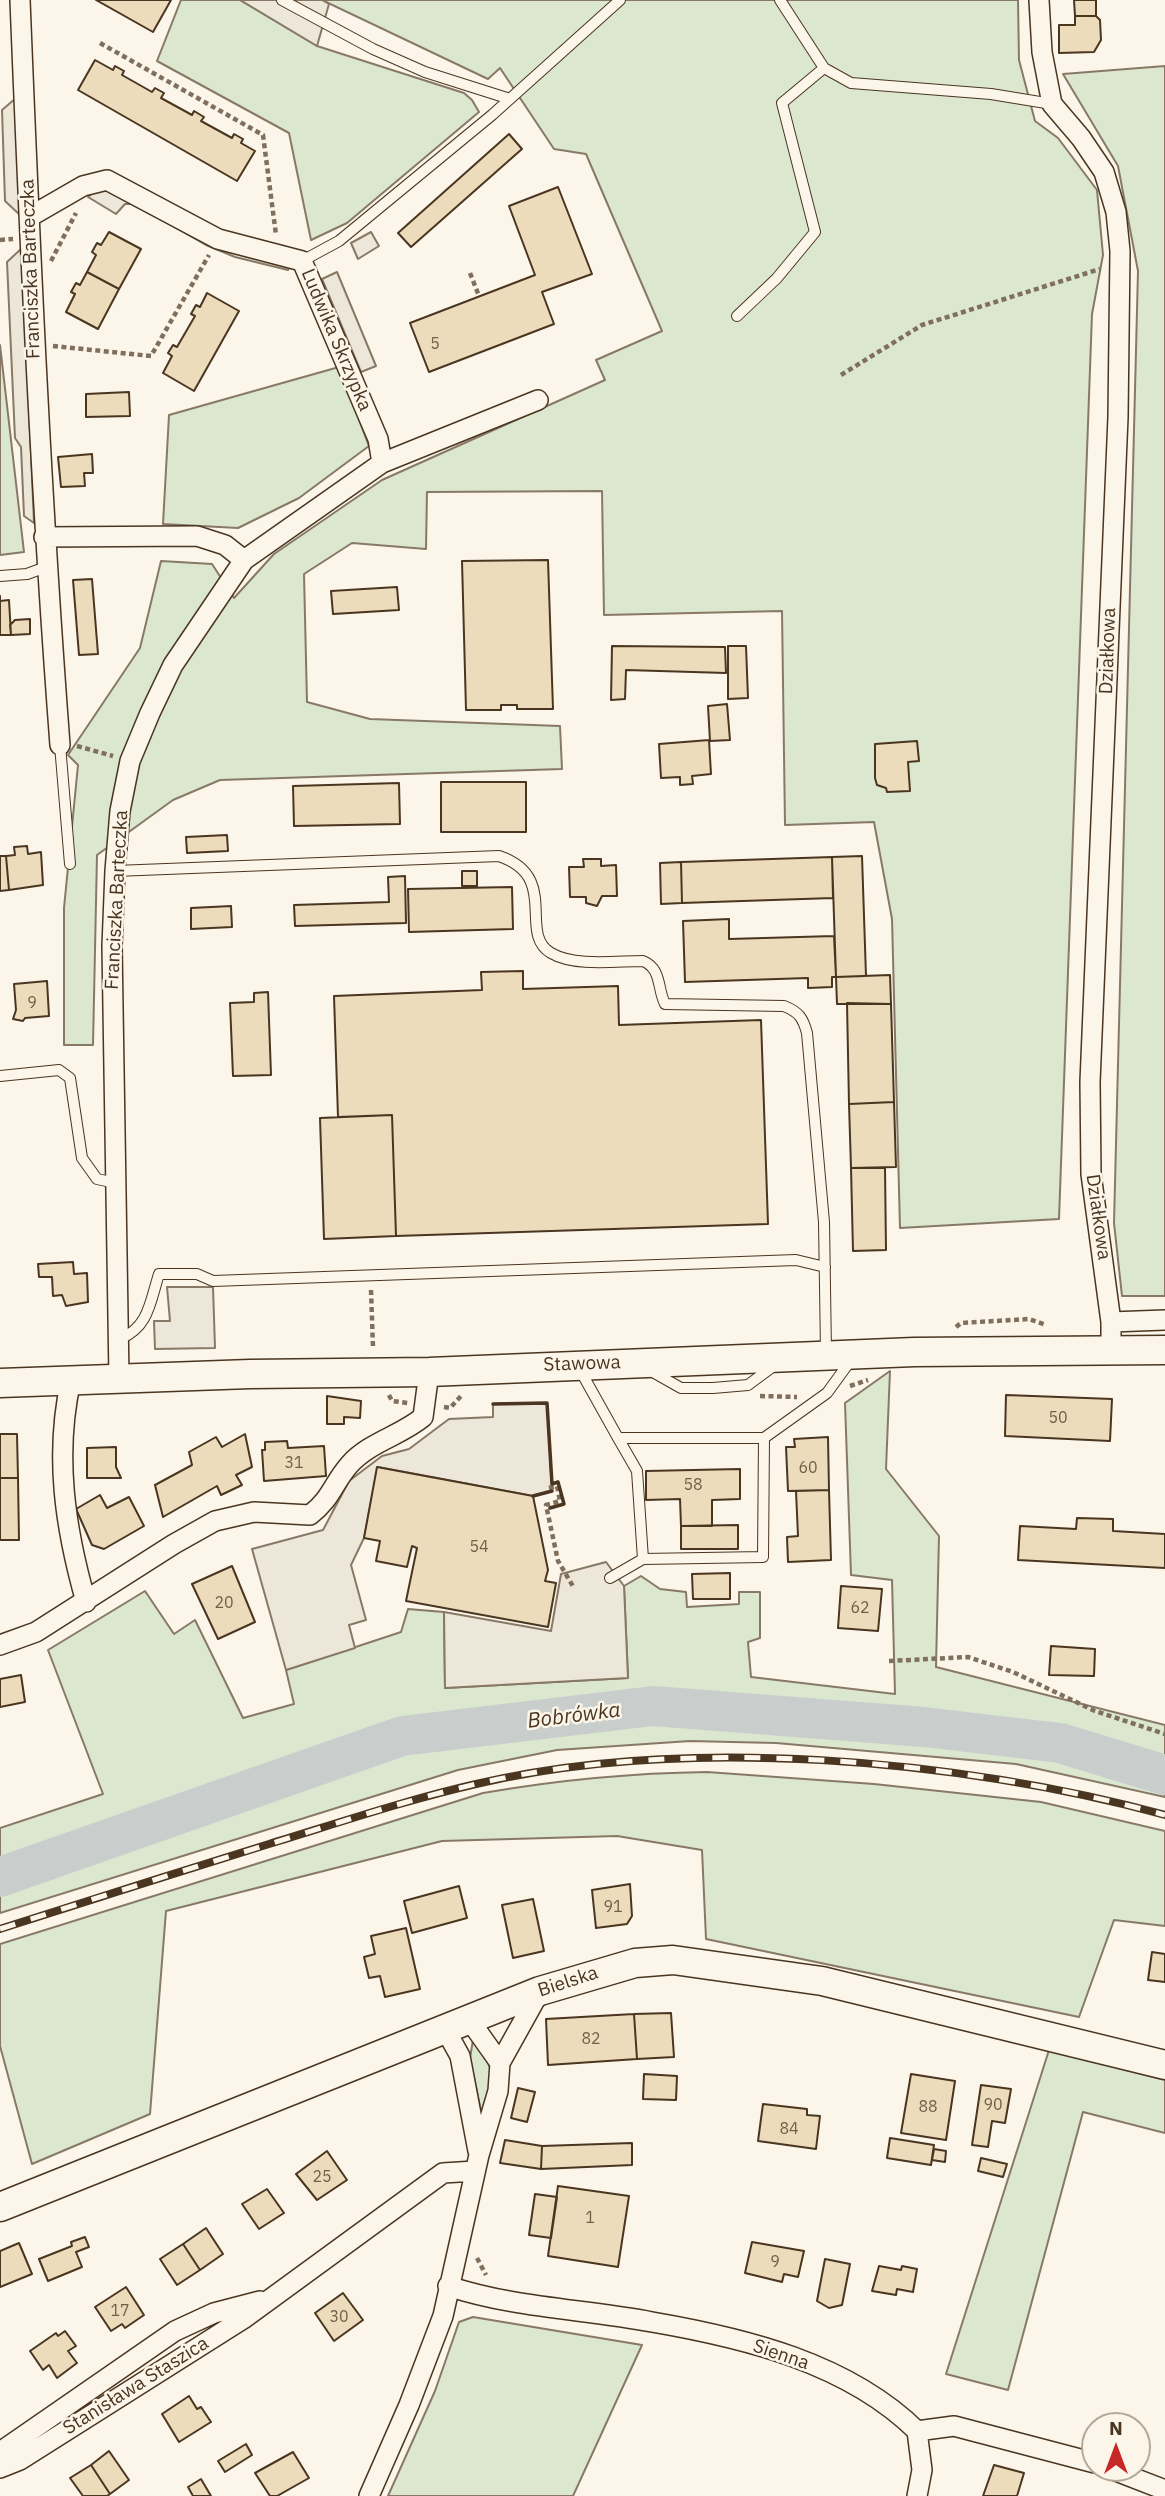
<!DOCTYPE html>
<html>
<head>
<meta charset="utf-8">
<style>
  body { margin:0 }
  #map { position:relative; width:1165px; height:2496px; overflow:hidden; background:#fbf6e9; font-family:"IBM Plex Sans",sans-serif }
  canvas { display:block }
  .north { position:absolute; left:1081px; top:2412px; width:70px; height:70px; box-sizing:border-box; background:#fbf6e9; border:2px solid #b4a999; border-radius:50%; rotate:0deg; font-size:19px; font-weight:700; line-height:28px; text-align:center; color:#4a3520 }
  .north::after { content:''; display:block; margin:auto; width:24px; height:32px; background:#c62828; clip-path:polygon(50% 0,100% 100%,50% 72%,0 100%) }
</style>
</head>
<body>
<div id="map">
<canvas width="1165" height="2496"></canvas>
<div class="north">N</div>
</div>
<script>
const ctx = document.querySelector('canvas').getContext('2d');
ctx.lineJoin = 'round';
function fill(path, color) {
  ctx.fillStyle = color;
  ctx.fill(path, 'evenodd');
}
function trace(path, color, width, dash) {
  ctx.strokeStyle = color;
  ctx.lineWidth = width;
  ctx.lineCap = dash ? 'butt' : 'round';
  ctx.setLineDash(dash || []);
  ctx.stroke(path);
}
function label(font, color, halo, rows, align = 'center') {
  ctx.font = font + ' "IBM Plex Sans",sans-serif';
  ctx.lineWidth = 5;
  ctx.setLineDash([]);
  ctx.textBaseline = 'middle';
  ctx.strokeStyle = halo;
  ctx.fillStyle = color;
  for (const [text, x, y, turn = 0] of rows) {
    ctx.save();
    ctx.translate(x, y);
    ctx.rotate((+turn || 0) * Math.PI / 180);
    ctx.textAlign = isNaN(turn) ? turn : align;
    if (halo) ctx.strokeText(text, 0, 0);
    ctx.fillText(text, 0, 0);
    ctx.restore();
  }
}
const green = new Path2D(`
  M181,0H240L317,46L464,93L472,100L479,112L347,223L311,240L289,133L157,61Z
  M322,0H1018L1019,60L1035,121L1058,138L1097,190L1103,255L1092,314L1059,1219L900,1228L892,919L874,822L785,825L782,611L604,615L602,491L427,492L426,549L352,543L304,574L307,702L370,719L560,726L562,769L220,780L173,800L97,855L93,1045H64V908L78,765L68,755L140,648L161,561L212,564L234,598L274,554L382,480L605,380L596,360L662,331L586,154L554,149L500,68L488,79Z
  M1165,66V1296H1122L1114,1223L1138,271L1118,166L1063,74Z
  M0,345L24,552L0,555Z
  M339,367L369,446L299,498L238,528L163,524L169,415Z
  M890,1371L886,1469L939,1536L936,1667L1165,1725V1797L1016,1764L776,1743L690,1741L557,1750L458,1770L0,1913V1828L103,1794L48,1650L145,1591L174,1634L195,1620L243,1718L294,1704L286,1670L401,1632L408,1609L444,1612L445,1688L628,1678L624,1586L641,1576L660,1589L686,1592L687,1607L739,1604V1592H760V1638L748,1642L751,1677L895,1694L892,1580L851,1575L845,1403Z
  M707,1772L874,1784L1041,1802L1165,1831V1926L1114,1920L1079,2017L706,1939L702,1850L617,1836L442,1841L166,1911L150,2114L32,2164L0,2046V1944L483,1793C558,1780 631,1773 707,1772Z
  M473,2040C499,2075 494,2076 482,2116L470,2058Z
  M1049,2050L1165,2080V2133L1083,2112L1008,2390L946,2374Z
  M473,2317L642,2345L573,2496H388L435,2391L459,2322Z`);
fill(green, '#dce7d0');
trace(green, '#887966', 2);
const parking = new Path2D(`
  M240,0H322L329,4L317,46Z
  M16,98L21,216L5,201L2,110Z
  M100,186L291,264L288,270L235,257L206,245L134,204H125L116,214L88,197Z
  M371,232L379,246L358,259L351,243Z
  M22,248L34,523L24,516L21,447L15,438L7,262Z
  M337,272L376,366L361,372L322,279Z
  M167,1287H213L215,1348L155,1349L154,1321H170Z
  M547,1403L552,1491L533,1496L378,1467L364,1538L351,1565L366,1620L349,1625L355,1648L286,1670L252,1549L323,1530L349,1481L382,1456L409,1449L449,1419L493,1417V1404Z
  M606,1562L624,1586L628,1678L445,1688L444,1612L551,1631L561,1574Z`);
fill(parking, '#ede7d9');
trace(parking, '#887966', 2);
trace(new Path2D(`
  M0,1877L402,1736L653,1706L924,1727L1060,1743L1165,1775`), '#c9cecd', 40);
const building = new Path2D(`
  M96,0H171L153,32Z
  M1074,0H1096V16H1075Z
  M1075,16H1096L1100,20L1101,40L1094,52L1059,53V25H1075Z
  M95,60L113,70L115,66L124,71L122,75L152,92L155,88L164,93L161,98L192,115L194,111L204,117L201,121L232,138L234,134L243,139L241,143L255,151L237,181L78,90Z
  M509,134L522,149L411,247L398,233Z
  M558,187L592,274L542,292L554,324L429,372L410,323L535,275L509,206Z
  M109,232L141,249L119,289L87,272L96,255L92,252L97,243L101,245Z
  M87,272L119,289L98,329L66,312L75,294L71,292L76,283L80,285Z
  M207,293L239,311L194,391L163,373L172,356L168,353L173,345L177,347L195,316L191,314L196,305L200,307Z
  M129,392L130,416L86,417V394Z
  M92,454L93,473H84L85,486L61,487L58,457Z
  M548,560L553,709H517V705H501V710H466L462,561Z
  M92,579L98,654L79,655L73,580Z
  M397,587L399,610L333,614L331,591Z
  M0,596V601L9,600L11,635H0Z
  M30,619V634L11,635L10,625L15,620Z
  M612,646L725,647L726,673L626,670L625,699L611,700Z
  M728,646H746L748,698L728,699Z
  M727,704L730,740L710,741L708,706Z
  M709,740L711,774L692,776L693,784L680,785V777L661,778L659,744Z
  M917,741L919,761L908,762L910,791L887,792L886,788L877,785L875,778V744Z
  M441,782H526V832H441Z
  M399,783L400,824L294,826L293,786Z
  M227,835L228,851L187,853L186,837Z
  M27,846L28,854L41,852L43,885L9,890L6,856L15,855L14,847Z
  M0,856H6L9,890L0,891Z
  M862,856L866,976L836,977L832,857Z
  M832,857L833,898L682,903L681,862Z
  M583,859H601V866L616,865L617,896H602L597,906L586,903V897H570L569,867H584Z
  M681,862L682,903L661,904L660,863Z
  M462,871H477V886H462Z
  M405,876L406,923L295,926L294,905L389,902L388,877Z
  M512,887L513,929L409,932L408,889Z
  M231,906L232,927L191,929V908Z
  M729,919V939L834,936L836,977H832V987L808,988V978L685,982L683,921Z
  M523,971V989L618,986L619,1025L761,1020L768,1224L396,1236L392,1115L338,1117L334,996L482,990L481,972Z
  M890,975L891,1004H837L836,977Z
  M47,981L49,1016L25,1018L23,1021L13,1019L16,1010L14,984Z
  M268,992L271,1075L233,1076L230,1003L254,1002V993Z
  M847,1003L891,1004L894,1102L849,1104Z
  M894,1102L896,1167L851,1168L849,1104Z
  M392,1115L396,1236L324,1239L320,1118Z
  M851,1168H885L886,1250L853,1251Z
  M73,1262L74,1274L87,1273L88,1302L66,1306L62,1295L53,1296L52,1277H39L38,1264Z
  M1006,1395L1112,1399L1110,1441L1005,1436Z
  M327,1396L361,1401L360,1418L344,1417V1424H327Z
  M0,1434H17L18,1478H0Z
  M245,1434L252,1467L236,1475L242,1485L221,1495L217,1486L163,1517L155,1485L192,1465L189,1452L216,1437L222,1447Z
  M828,1437L829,1490L788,1491L786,1447H795L794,1439Z
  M287,1441L288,1448L324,1446L326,1476L264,1481L262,1450H265V1442Z
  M116,1447V1467L121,1478H87V1448Z
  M377,1467L533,1496L548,1570L545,1581L556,1583L548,1627L406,1601L417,1548L412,1546L407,1567L376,1561L380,1541L364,1538Z
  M740,1469V1499L712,1500V1526H681L680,1499L646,1500V1471Z
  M0,1478H18L19,1540H0Z
  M829,1490L831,1560L788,1562L787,1537L798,1536L796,1491Z
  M100,1495L107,1508L129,1497L144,1526L104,1549L92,1545L76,1509Z
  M1077,1518L1113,1519V1531L1165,1534V1568L1018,1560L1020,1526L1076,1529Z
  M738,1525V1549H681V1526Z
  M232,1566L255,1622L218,1639L192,1584Z
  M730,1573V1599H693L692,1574Z
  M841,1586L882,1589L878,1631L838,1628Z
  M1051,1646L1095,1649L1094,1676L1049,1675Z
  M21,1675L25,1702L0,1707V1679Z
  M630,1884L632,1916L627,1924L596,1928L592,1890Z
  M459,1886L467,1918L412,1933L404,1901Z
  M533,1899L544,1951L513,1958L502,1905Z
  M406,1928L420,1989L385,1997L380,1976L369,1978L364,1957L375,1954L371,1936Z
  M1152,1952L1165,1954V1982L1148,1980Z
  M671,2013L674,2057L637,2059L634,2014Z
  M634,2014L637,2059L548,2065L546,2019Z
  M644,2074L677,2076L676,2100L643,2099Z
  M911,2074L955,2081L946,2140L901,2133Z
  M981,2085L1011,2089L1005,2123L992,2121L988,2147L972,2145Z
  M518,2088L535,2092L527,2122L511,2118Z
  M763,2104L807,2109V2115L820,2116L816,2149L758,2141Z
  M890,2138L934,2145L931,2165L887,2158Z
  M505,2140L542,2146L541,2169L500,2163Z
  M632,2143V2165L541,2169L542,2146Z
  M934,2149L946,2151L945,2162L932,2160Z
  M327,2151L347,2180L317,2200L296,2174Z
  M981,2158L1007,2164L1003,2177L978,2171Z
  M558,2186L629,2196L618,2267L548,2256Z
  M267,2189L284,2213L259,2229L242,2204Z
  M535,2194L557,2197L551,2238L529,2235Z
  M206,2228L223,2254L200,2270L183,2244Z
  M85,2237L89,2247L76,2252L82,2267L48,2281L39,2259L72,2246L71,2242Z
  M752,2242L804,2251L798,2277L784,2274L782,2282L745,2273Z
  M19,2243L32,2274L0,2287V2251Z
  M183,2244L200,2270L177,2285L160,2259Z
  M825,2259L850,2264L842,2305L829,2308L817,2301Z
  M879,2266L901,2270L902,2266L917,2269L913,2292L897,2289L896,2295L872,2291Z
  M126,2287L144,2315L125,2328L122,2324L111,2331L95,2307Z
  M343,2293L363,2320L334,2341L315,2313Z
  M65,2331L76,2346L68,2351L77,2363L57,2378L49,2365L43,2370L30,2351L56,2333L58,2336Z
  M189,2396L197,2409L201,2407L211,2422L179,2442L162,2414Z
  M246,2444L252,2455L225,2472L218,2461Z
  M109,2451L129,2480L110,2494L91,2465Z
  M293,2452L309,2478L277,2496H270L255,2473Z
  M91,2465L110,2494L107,2496H83L70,2478Z
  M994,2465L1024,2473L1017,2496H983Z
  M201,2479L211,2496H193L188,2487Z`);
fill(building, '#ecdcbc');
trace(building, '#4a3520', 2);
const lane = new Path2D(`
  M282,0L373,49L425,72L507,98
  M824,68L851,83L991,94L1052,104
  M302,261L339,241L492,115L620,0
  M737,316L777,278L815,232L782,103L824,68L780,0
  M0,576L27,574L46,567
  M60,745L70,864
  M115,871L499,856C561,877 517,933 551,953C575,967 616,961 643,961C662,969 657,988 665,1004L784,1006C799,1012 803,1018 807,1033L824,1222L826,1352
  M0,1076L59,1070L70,1078L82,1158L97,1179L116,1183
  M120,1339C149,1327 150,1302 159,1274H197L213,1281L796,1260L825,1267
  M580,1370L618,1438H764L827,1393L851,1360
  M651,1371L681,1388H713L748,1385L775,1365
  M643,1559L763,1557L764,1438
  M610,1578L643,1559L637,1471L618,1438`);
const street = new Path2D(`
  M20,0C30,249 41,497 60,745
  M1039,0L1042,52L1052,104L1081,138L1104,172L1116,212L1120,251L1118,417L1090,1082L1091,1174L1111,1322
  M31,216L83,186L107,180L218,239L302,261L378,439L382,463
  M44,537L197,536L225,545L244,560
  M1111,1350V1322L1165,1320
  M119,1378L112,946L115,871L120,811L130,761L150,713L173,665L244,560L382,463L538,400
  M71,1380C54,1455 65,1528 86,1602
  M0,1645L36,1632L174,1544L215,1521L254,1512L310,1515C332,1498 333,1483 350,1464C370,1442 400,1436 423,1417L429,1372
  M445,2029L460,2056L478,2151
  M500,2063L540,1991
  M448,2286C514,2308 584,2309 652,2322C745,2338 848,2363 917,2431
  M917,2431L954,2426L1095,2463
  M917,2431L922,2470L917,2496
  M0,2452L175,2331L214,2313L260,2301
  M0,2468L20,2460L243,2319L443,2173L475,2171
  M1108,2468L1165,2490
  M369,2496L409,2405L443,2316L479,2155L498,2091L500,2063L468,2018`);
const secondary = new Path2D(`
  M0,1383L250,1374L429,1372L914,1352L1165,1350
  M0,2207L540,1991L635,1963L673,1960L822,1981L1165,2065`);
trace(lane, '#4a3520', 12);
trace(street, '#4a3520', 22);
trace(secondary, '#4a3520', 31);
trace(new Path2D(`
  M100,43L263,135L276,235
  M0,240L13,239
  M51,261L76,213
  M470,273L479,296
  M53,346L151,356L209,255
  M841,375L922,325L1100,269
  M77,746L113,756
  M371,1290L373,1348
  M956,1327L961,1323L1029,1319L1046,1325
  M850,1386L868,1380
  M389,1395L392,1401L408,1403
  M760,1396L797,1397
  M444,1407L450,1408L461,1396
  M549,1488L557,1486L560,1501L546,1505L558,1561L574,1588
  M889,1661L968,1657L1013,1672L1095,1711L1165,1734
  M477,2258L486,2275`), '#7f6f5c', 4.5, [5, 3.5]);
trace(lane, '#fbf6e9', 10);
trace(street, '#fbf6e9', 19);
trace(secondary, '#fbf6e9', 28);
const rail = new Path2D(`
  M0,1929C90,1900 179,1872 269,1844C338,1823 406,1800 476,1784C683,1735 961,1759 1165,1815`);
trace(rail, '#4a3520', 8);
trace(rail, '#fbf6e9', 5, [16]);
trace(new Path2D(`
  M493,1404L547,1403L552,1484L558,1482L564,1504L550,1508
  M533,1496L552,1491`), '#4a3520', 3.5);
label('16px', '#725f47', null, [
  ["5",435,344],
  ["9",32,1003],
  ["50",1058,1418],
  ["31",294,1463],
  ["60",808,1468],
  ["58",693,1485],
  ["54",479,1547],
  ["20",224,1603],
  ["62",860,1608],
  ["91",613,1907],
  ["82",591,2039],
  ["90",993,2105],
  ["88",928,2107],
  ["84",789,2129],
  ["25",322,2177],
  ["1",590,2218],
  ["9",775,2262],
  ["17",120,2311],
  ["30",339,2317]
]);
label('19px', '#4a3520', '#fbf6e9', [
  ["Franciszka Barteczka",31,269,-92],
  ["Ludwika Skrzypka",336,340,67],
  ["Działkowa",1108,651,-88],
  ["Franciszka Barteczka",117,900,-87],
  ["Działkowa",1098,1217,82],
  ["Stawowa",582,1364,-2],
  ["Bielska",568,1982,-18],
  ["Sienna",781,2355,19],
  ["Stanisława Staszica",136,2386,-32]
]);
label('italic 21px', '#4a3520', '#fbf6e9', [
  ["Bobrówka",574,1716,-7]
]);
</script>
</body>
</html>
